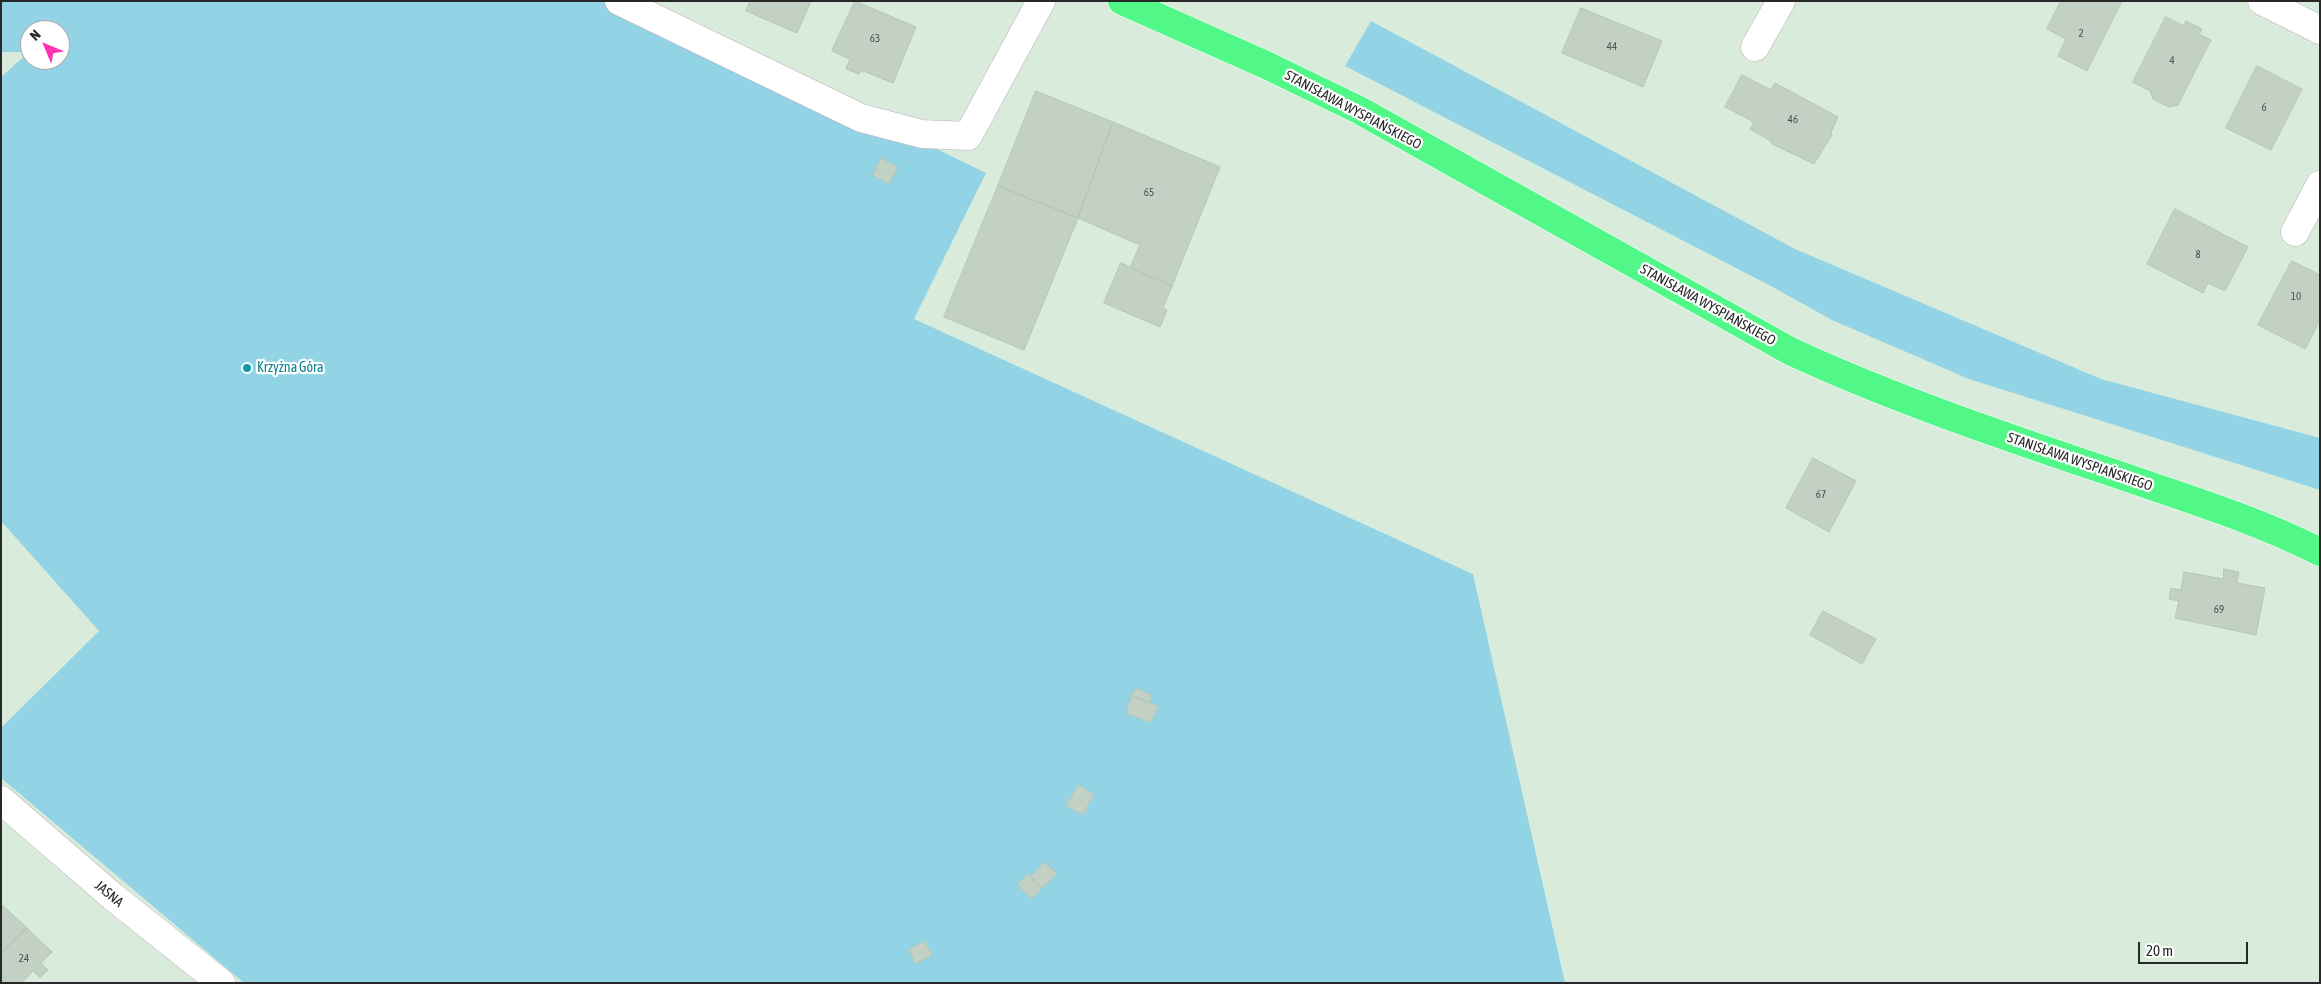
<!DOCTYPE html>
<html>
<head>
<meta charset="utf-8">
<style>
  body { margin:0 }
  #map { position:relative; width:2321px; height:984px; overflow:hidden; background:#d9ecdb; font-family:"Asap Condensed",sans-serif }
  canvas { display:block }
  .frame { position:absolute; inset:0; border:2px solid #282828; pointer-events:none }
  .north { position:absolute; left:20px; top:20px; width:50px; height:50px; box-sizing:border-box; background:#fff; border:1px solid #a9a9a9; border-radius:50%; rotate:315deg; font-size:14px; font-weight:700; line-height:20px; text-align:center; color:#282828 }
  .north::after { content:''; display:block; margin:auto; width:18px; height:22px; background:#ff33b4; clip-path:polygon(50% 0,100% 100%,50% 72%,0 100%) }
  .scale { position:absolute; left:2138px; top:942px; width:110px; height:22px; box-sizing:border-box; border:2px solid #282828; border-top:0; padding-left:6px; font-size:15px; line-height:18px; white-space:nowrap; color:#282828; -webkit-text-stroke:4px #fff; paint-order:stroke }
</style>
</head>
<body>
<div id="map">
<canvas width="2321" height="984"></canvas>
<div class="frame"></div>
<div class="north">N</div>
<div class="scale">20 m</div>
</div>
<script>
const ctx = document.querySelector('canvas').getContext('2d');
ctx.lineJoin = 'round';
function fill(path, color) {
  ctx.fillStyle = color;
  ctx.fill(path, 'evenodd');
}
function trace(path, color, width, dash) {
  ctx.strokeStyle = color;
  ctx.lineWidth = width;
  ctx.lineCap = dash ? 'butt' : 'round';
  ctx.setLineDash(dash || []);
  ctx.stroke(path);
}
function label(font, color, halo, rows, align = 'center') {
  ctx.font = font + ' "Asap Condensed",sans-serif';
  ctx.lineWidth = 4.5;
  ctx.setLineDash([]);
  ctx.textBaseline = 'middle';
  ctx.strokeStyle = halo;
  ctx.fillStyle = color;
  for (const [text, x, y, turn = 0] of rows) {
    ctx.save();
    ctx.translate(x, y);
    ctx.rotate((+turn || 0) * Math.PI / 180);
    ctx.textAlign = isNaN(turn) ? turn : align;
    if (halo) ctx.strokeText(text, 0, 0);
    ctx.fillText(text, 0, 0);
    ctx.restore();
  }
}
fill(new Path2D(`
  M1,1H633L986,173L914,319L1473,574L1565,983H244L1,778V728L99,631L1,521V77L29,52H1ZM30,30H60V60H30Z
  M1371,21L1795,249L2101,379L2320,438V490L1969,379L1832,320L1767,284L1345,66Z`), '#92d4e6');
const building = new Path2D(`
  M750,1H811L797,33L746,11Z
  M855,1L916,27L893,83L861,70L859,74L846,69L850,59L832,51Z
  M2061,1H2122L2087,71L2058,56L2066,39L2047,29Z
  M1581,8L1662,41L1643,87L1562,53Z
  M2166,17L2184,26L2186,21L2202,29L2199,34L2211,40L2178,105L2169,107L2153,99L2150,91L2133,82Z
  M2257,66L2302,89L2271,150L2226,128Z
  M1742,75L1771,90L1775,83L1838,117L1831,132L1832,135L1814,164L1772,144L1771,141L1750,129L1754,122L1725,107Z
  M1036,91L1113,122L1078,218L998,186Z
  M1113,122L1220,167L1172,286L1130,268L1140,245L1078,218Z
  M881,158L898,167L889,184L873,176Z
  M998,186L1078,218L1024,350L944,317Z
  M2175,209L2248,247L2225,291L2208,283L2203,293L2147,264Z
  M2292,261L2320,275V320L2305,349L2258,325Z
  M1121,263L1172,286L1163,308L1167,310L1160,327L1104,303Z
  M1813,458L1856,481L1829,532L1786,508Z
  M2224,569L2239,572L2237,583L2265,588L2256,635L2175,618L2179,601L2169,599L2171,588L2181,590L2184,572L2223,579Z
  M1823,611L1876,639L1862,664L1810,635Z
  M1136,688L1152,695L1149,703L1132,696Z
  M1132,696L1158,706L1151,723L1126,713Z
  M1078,785L1094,794L1083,815L1066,806Z
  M1045,862L1057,874L1042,888L1030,877Z
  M1028,874L1042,888L1031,899L1017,885Z
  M2,905L27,928L1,954V906Z
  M27,928L52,952L41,963L48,970L40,978L33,971L22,983H1V954Z
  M925,941L932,955L915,964L909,950Z`);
fill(building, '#c2d1c4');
trace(building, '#b3c7b7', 1);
const minor = new Path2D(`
  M619,1L861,118L922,134L968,136L1041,1
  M2262,1L2320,30
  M1755,47L1781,1
  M2295,232L2320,185
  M1,800L112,896L221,983`);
const major = new Path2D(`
  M1122,1L1266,65L1359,110L1790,351C1898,401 2010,438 2122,476C2189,499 2257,520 2320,552`);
trace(minor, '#beadb7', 29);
trace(major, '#fff', 29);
trace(minor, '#fff', 28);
trace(major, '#52f887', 28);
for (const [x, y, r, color] of [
  [247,368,5,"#0f9aa8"]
]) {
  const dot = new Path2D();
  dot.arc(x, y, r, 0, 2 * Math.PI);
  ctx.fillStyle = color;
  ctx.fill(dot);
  trace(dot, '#fff', 2);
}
label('11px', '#4e524f', null, [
  ["2",2081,34],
  ["63",875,39],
  ["44",1612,47],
  ["4",2172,61],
  ["6",2264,108],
  ["46",1793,120],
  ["65",1149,193],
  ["8",2198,255],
  ["10",2296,297],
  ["67",1821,495],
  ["69",2219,610],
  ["24",24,959]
]);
label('14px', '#282828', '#fff', [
  ["STANISŁAWA WYSPIAŃSKIEGO",1353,110,28],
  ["STANISŁAWA WYSPIAŃSKIEGO",1708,305,29],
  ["STANISŁAWA WYSPIAŃSKIEGO",2080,462,19],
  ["JASNA",109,894,40]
]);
label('14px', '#0d838f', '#fff', [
  ["Krzyżna Góra",257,368]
], 'left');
</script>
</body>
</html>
